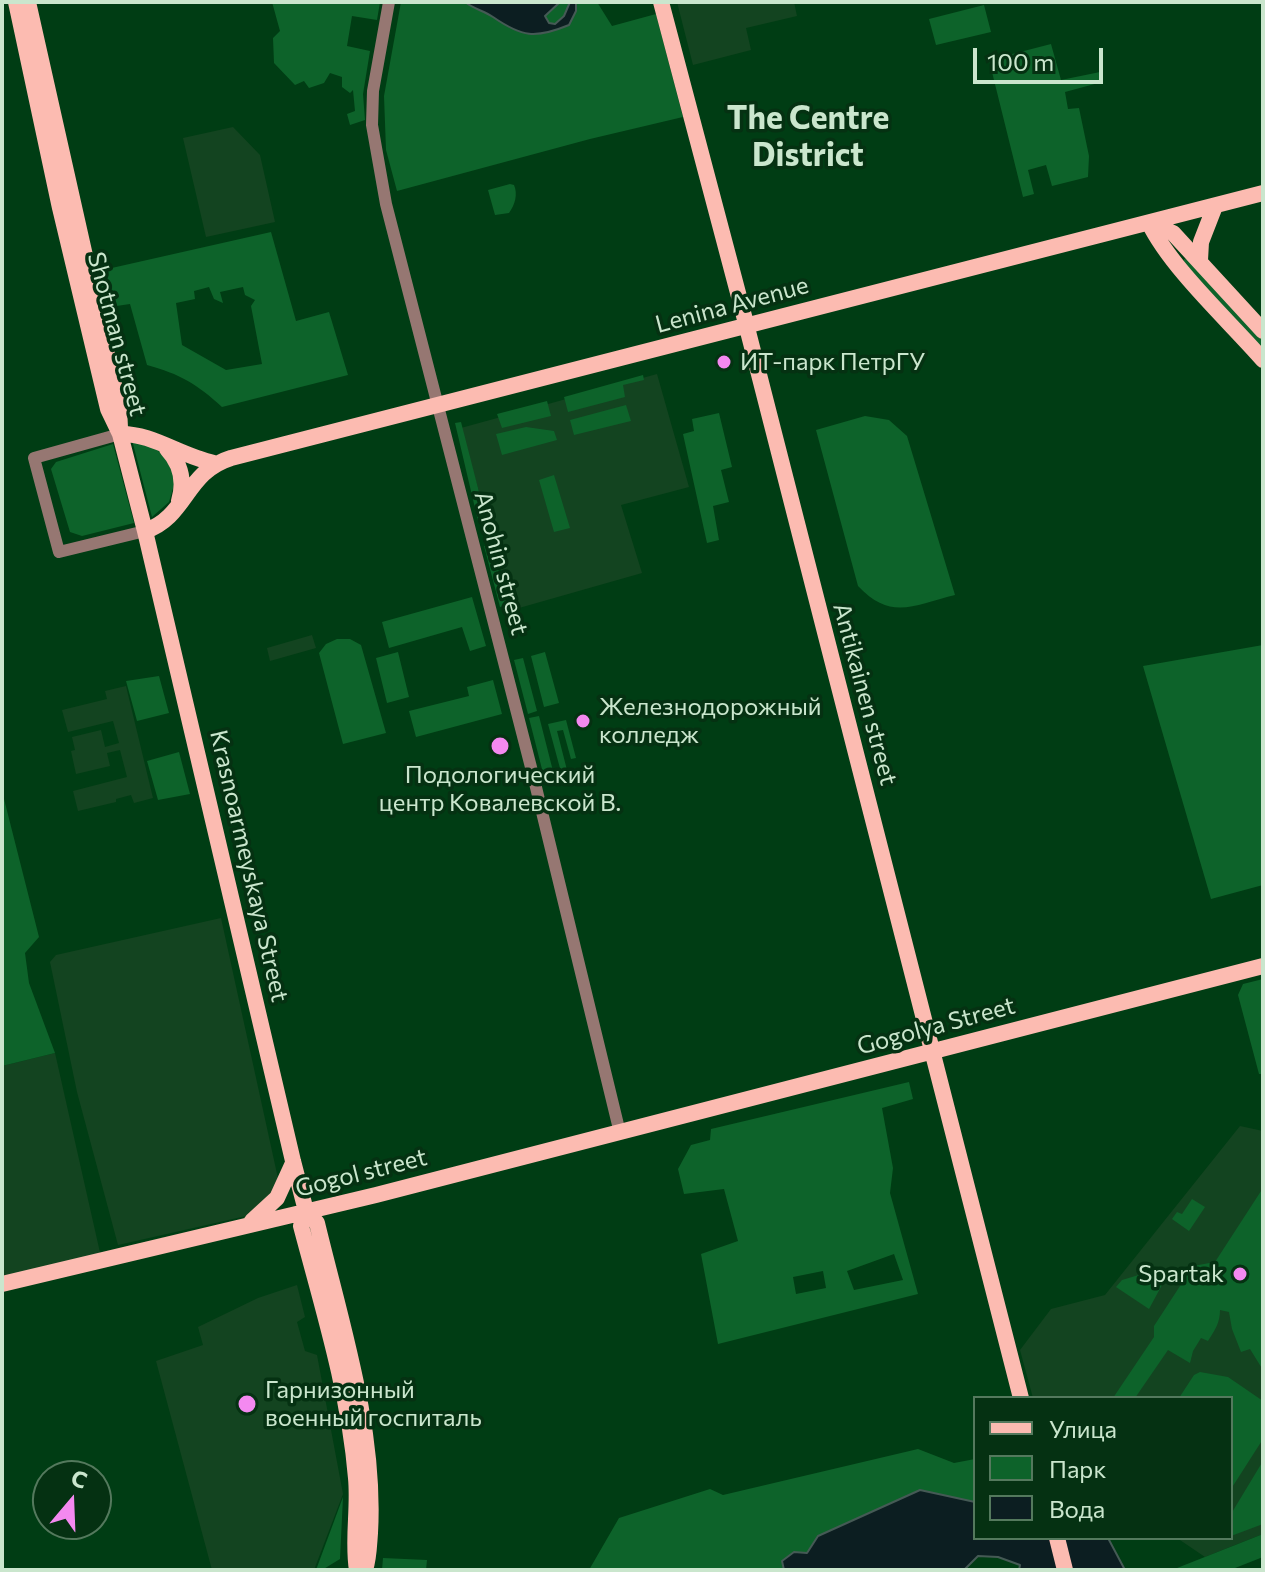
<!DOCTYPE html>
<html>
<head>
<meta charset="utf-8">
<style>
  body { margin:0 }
  #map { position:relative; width:1265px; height:1572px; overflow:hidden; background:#003d14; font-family:Commissioner,sans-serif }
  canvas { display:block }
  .frame { position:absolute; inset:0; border:4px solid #cae6cd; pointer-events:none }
  .legend { position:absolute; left:973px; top:1396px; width:260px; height:144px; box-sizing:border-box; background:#053112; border:2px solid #54795d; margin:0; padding:10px 14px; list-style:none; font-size:24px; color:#cae6cd }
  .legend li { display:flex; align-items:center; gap:16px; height:40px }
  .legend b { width:40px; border:2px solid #54795d }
  .north { position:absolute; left:32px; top:1460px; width:80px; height:80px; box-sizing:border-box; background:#053112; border:2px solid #54795d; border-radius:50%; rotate:19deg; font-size:22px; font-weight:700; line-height:32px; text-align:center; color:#cae6cd }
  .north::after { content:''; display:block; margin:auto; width:28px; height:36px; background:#f489f0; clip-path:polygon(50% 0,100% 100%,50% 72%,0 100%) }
  .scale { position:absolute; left:973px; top:48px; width:130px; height:36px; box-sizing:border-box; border:4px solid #cae6cd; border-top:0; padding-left:10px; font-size:24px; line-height:28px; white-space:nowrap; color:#cae6cd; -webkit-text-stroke:6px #053112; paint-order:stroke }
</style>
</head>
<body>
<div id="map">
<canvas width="1265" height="1572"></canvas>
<div class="frame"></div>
<ul class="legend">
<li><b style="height:10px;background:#fcbbb1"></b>Улица</li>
<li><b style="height:22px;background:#0d632a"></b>Парк</li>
<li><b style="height:22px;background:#0c1e21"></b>Вода</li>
</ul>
<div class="north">С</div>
<div class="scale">100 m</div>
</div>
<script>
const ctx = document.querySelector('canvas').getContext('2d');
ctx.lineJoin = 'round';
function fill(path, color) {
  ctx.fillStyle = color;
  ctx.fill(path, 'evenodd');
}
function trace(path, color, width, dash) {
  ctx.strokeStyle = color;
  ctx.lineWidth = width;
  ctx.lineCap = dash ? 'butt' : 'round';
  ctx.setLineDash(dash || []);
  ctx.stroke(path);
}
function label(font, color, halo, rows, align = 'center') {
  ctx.font = font + ' Commissioner,sans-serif';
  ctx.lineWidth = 7;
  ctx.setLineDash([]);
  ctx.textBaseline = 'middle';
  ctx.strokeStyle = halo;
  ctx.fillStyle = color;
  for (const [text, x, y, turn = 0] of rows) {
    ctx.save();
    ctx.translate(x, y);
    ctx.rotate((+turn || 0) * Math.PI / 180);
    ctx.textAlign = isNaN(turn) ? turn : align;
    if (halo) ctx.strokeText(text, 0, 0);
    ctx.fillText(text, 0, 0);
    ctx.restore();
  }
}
fill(new Path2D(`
  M677,2H794L797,16L746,28L751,50L693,65Z
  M233,127L260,155L275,222L206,237L183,138Z
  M657,374L689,487L621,505L642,573L512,610L461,428Z
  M312,635L316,648L270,661L267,648Z
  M126,686L153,798L134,803L131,795L116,799V802L78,811L73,791L127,777L120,750L107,753L110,766L76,774L71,751L75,750L72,737L101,730L105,747L119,743L113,721L68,732L62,710L107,699L105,691Z
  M221,918L279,1183L255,1214L118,1245L77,1092L50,962L56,955Z
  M55,1053L101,1257L2,1276V1066Z
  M1240,1126L1263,1131V1534L1205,1557L1177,1538H1231V1398H1033L1020,1350L1051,1309L1105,1295Z
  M297,1285L305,1317L297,1322L305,1351L317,1355L343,1494L314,1570H212L156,1361L203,1345L198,1327L258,1298Z`), '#134420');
fill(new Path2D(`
  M272,2H380L377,20L352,16L347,46L370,51L363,94L365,120L350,125L347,114L355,111L353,90L350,93L342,87V77L330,73L324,83L309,88L304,81L295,85L274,63L273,38L280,31Z
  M401,2H597L612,26L656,14L683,117L590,139L397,191L386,150L384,96Z
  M984,5L991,32L936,45L929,19Z
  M1051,44L1061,80L1100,72L1102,82L1065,92L1068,109L1079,108L1089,156L1088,177L1052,186L1046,165L1028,170L1034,194L1023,197L989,60Z
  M510,184L514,185C518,194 515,205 509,213L495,215L488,190Z
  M271,232L296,321L329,312L348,375L222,407C197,384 180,374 147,365L130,304L103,308L94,272ZM209,287L214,299L223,303L220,292L243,287L245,295L255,300L251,306L262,364L226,370L182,345L176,303L195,299L194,291Z
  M1184,259L1191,260L1263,340V354L1184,267Z
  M643,375L644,380L623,385L625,397L568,412L564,397Z
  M547,401L551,416L502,428L497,414Z
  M626,405L631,421L574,435L570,420Z
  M719,413L732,467L721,470L729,502L713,506L719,540L707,543L683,434L694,431L692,419Z
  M865,416L889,420L907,436L955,595C914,605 891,621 858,586L816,430Z
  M461,422L486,519L478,521L455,423Z
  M526,427L554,431L557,440L502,455L496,434Z
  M132,440C160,446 164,454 176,478L169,502L152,517Z
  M113,444L134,523L82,536L70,532L51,469L56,462Z
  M554,475L570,528L554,532L539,480Z
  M492,544L507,605L500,607L484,546Z
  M472,597L486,646L470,651L462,627L389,648L382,622Z
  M337,639H350L361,645L386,733L343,744L319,653L326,644Z
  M1263,645V885L1211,899L1143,666Z
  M398,652L409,697L387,703L376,658Z
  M545,652L559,703L544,707L531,656Z
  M523,658L537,711L528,714L514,660Z
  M159,676L169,713L137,721L126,681Z
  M493,680L502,714L416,737L409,711L469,696L467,687Z
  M539,716L554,775L544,777L529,718Z
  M566,720L576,758L571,759L563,730L557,731L567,770L561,772L548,724Z
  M179,752L190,794L158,800L147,761Z
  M2,791L39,937L25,953L29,983L55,1053L2,1066Z
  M1263,979V1074H1259L1238,995L1243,984Z
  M909,1082L913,1099L882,1108L893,1168L890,1193L918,1294L718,1344L701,1254L738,1241L724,1189L684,1194L678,1169L691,1145L710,1140L711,1129ZM894,1254L903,1280L854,1290L847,1271ZM823,1271L826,1288L796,1294L793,1277Z
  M1263,1188V1370L1250,1349L1241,1352L1232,1329L1229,1312L1220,1310C1220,1323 1215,1330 1208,1341L1201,1338L1193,1351L1190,1363L1168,1350L1135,1398H1113L1154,1337V1326L1193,1266L1215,1262Z
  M1192,1199L1205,1207L1189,1231L1172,1219L1177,1212L1182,1214Z
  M1162,1268L1169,1272L1149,1309L1116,1287L1122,1280Z
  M1200,1372L1228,1377L1263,1401V1439L1231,1489V1398H1179L1194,1375Z
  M918,1449L954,1463L975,1459V1502L919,1490L807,1554L782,1561L784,1570H589L619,1518L710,1489L723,1495Z
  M1263,1461V1524L1231,1536V1514Z
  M343,1497L340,1559L322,1570H316Z
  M1263,1534V1557L1230,1570H1172Z
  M383,1558L427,1560L426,1570H382Z`), '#0d632a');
const water = new Path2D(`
  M465,2H560L545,16L549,23L555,24L564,16L570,2H576V11L569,25C535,39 522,37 493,17C484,11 474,9 465,2Z
  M920,1490L975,1502V1538H1108L1125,1570H1019L1020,1565L998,1557L978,1556L964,1570H784L782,1561L794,1552L807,1553L818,1536Z`);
fill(water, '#0c1e21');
trace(water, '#455a55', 2);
trace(new Path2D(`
  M389,2L373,91L372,125L386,204L533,775L620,1133
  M120,434L34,458L59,552L145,531`), '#967772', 12);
trace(new Path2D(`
  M16,2L60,208L108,409L120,434L145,531L293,1161L306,1211L317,1223C341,1323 376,1429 370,1533C369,1545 369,1558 365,1570
  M28,2L119,407L120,428
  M661,2L742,308L1021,1398
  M1149,223C1171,268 1228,320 1263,360
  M1150,223L1173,233L1263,331
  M1200,260L1201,242L1215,206
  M120,434C152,433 180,456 214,463
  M167,449C181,464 185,481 179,501
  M145,531C187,517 185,472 231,458L1263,193
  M306,1211L301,1226C323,1309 349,1392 356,1478C359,1508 352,1541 357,1570
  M252,1221L277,1198L293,1163
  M2,1284L376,1195L1263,966
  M1057,1538L1065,1570`), '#fcbbb1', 16);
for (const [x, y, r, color] of [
  [724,362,8,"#f489f0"],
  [583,721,8,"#f489f0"],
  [500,746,10,"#f489f0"],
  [1240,1274,8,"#f489f0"],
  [247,1404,10,"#f489f0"]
]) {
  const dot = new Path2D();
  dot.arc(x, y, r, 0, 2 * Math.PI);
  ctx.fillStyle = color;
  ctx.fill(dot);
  trace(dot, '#053112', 3);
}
label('24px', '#cae6cd', '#053112', [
  ["Lenina Avenue",732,305,-15],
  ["Shotman street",117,334,75],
  ["Anohin street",501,563,75],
  ["Antikainen street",865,694,75],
  ["Krasnoarmeyskaya Street",249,866,77],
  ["Gogolya Street",936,1026,-15],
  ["Gogol street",361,1173,-14]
]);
label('24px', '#cae6cd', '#053112', [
  ["ИТ-парк ПетрГУ",740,362],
  ["Железнодорожный",599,707],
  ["колледж",599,735],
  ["Подологический",500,775,"center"],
  ["центр Ковалевской В.",500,803,"center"],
  ["Spartak",1224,1274,"right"],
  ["Гарнизонный",265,1390],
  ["военный госпиталь",265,1418]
], 'left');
label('bold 32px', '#cae6cd', '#053112', [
  ["The Centre",808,118],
  ["District",808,155]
]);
</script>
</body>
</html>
